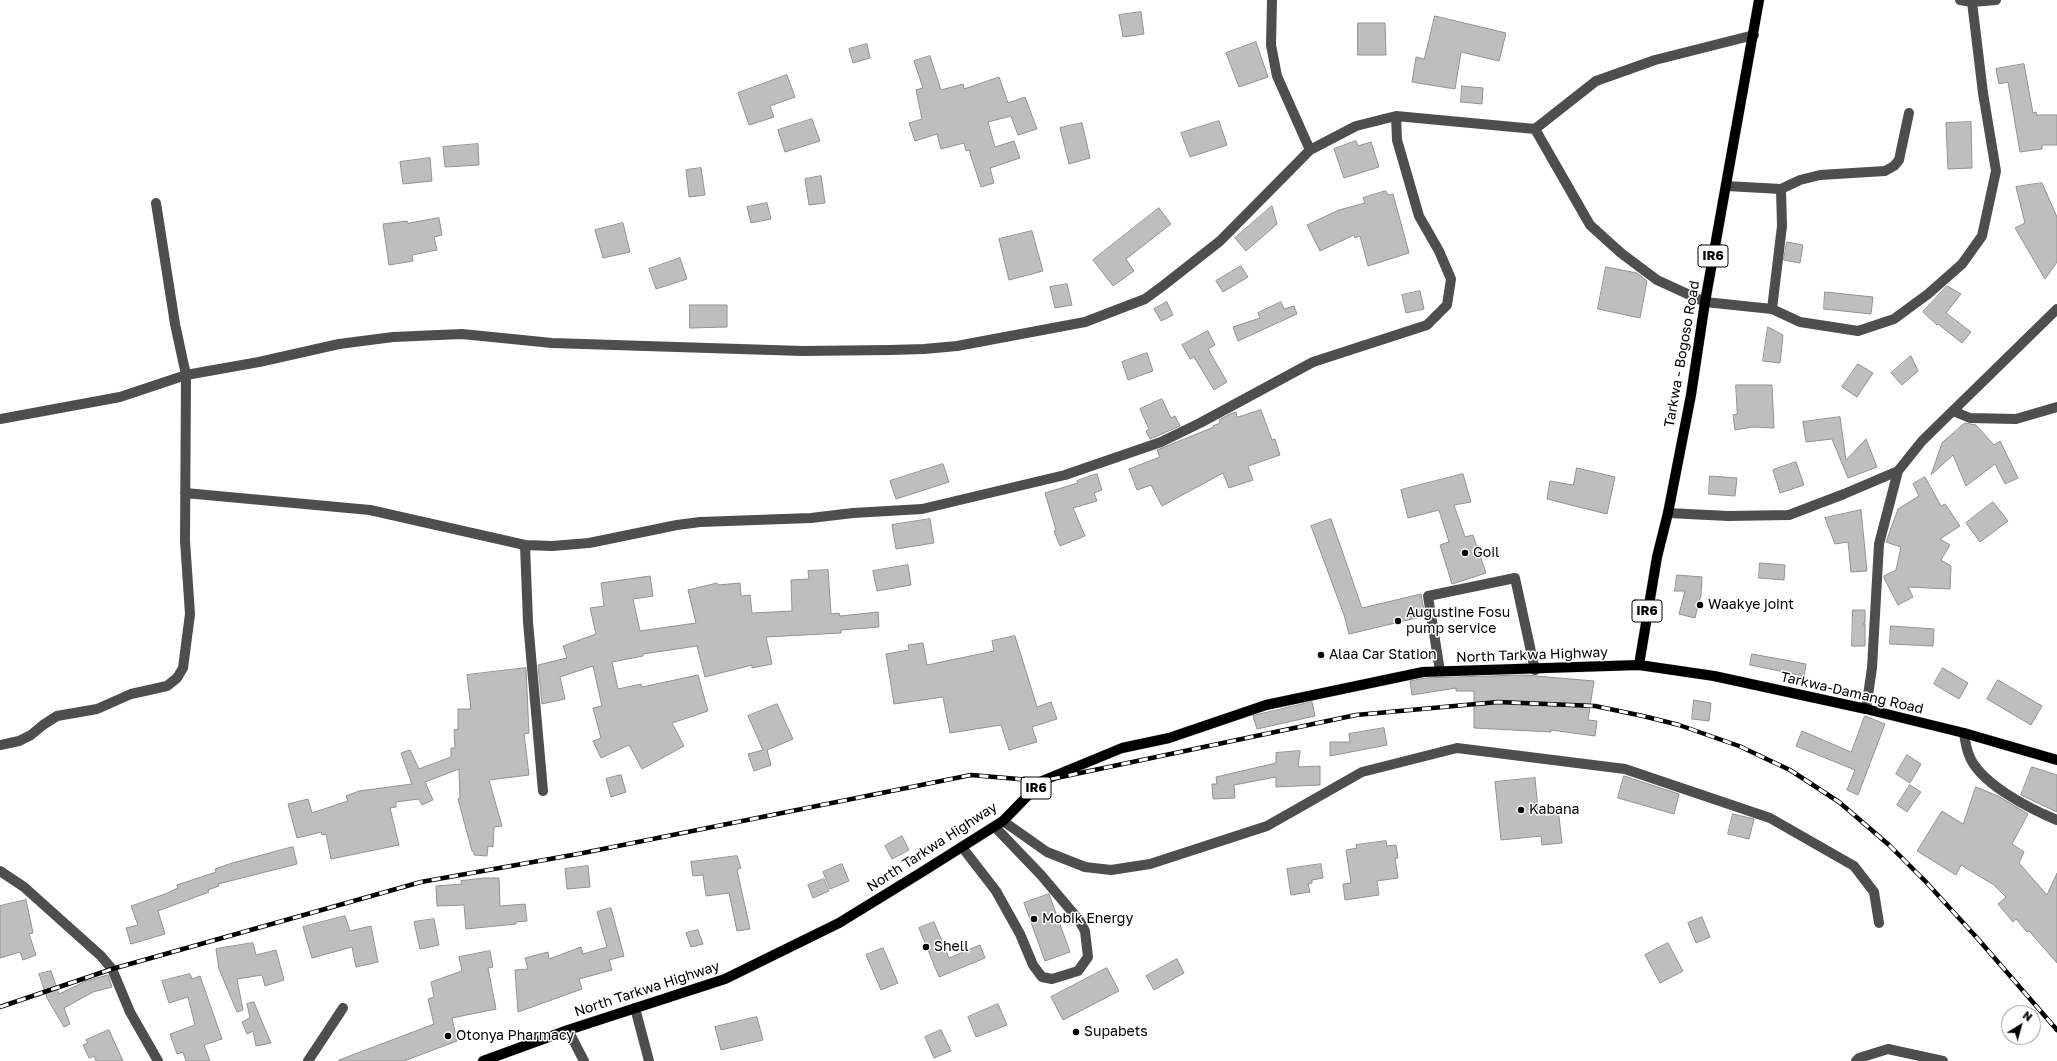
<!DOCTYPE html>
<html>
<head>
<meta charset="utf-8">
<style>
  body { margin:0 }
  #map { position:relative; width:2057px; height:1061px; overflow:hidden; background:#fff; font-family:"Golos Text",sans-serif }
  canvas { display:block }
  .north { position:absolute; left:2001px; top:1005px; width:40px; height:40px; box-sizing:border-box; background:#fff; border:1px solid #999; border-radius:50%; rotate:37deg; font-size:11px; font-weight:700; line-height:16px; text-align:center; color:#000 }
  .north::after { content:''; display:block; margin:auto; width:14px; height:18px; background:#000; clip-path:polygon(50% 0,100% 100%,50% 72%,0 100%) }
</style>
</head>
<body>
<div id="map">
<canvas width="2057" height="1061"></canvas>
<div class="north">N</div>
</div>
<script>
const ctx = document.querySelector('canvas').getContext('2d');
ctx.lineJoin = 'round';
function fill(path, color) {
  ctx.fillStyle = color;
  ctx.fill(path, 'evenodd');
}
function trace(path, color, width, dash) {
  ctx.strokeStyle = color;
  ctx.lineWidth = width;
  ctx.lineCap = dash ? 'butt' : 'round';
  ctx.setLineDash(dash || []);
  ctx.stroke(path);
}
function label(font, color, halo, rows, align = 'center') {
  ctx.font = font + ' "Golos Text",sans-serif';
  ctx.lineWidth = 3;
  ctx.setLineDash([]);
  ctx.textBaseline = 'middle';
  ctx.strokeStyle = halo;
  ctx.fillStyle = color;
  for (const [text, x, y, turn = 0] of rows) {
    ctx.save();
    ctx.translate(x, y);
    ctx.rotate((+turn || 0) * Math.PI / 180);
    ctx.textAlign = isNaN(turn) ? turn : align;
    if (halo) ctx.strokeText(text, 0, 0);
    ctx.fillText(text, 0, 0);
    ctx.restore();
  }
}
const building = new Path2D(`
  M1141,12L1144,34L1123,37L1119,15Z
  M1435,16L1506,33L1499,61L1461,52L1455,89L1412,82L1416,57L1424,59Z
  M1358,23H1385L1386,55H1358Z
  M1256,42L1268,77L1239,87L1226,53Z
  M867,44L870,58L853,63L849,49Z
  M930,56L941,90L963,84L964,89L999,77L1008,103L1025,97L1037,129L1018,135L1011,116L988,122L995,147L1014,141L1020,158L990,168L994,183L981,187L969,150L966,151L964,143L941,149L937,134L915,141L909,123L922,119L916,90L923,88L914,61Z
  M2024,64L2033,113L2036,112L2037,115H2057V145H2042V149L2020,152L2008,82L1999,84L1996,69Z
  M787,75L795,97L770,106L774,117L749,125L738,93Z
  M1462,86L1483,88L1482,104L1461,102Z
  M812,119L820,141L785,152L778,130Z
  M1219,121L1227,145L1190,157L1181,133Z
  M1971,122L1972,168L1948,169L1946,123Z
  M1082,123L1090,158L1069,164L1060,128Z
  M1356,141L1358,146L1371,142L1379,167L1344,178L1334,149Z
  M478,144L479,165L445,167L443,147Z
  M430,158L432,181L403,184L400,162Z
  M701,168L705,195L689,197L686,170Z
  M821,176L825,203L809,205L805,179Z
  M2042,183L2057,217V262L2045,279L2015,228L2025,223L2016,187Z
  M1386,191L1388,195L1393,194L1409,253L1368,266L1360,236L1355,238L1354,235L1320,251L1307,225L1339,210L1365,203L1363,198Z
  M767,203L771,219L751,223L747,207Z
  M1272,206L1277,224L1246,251L1235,238Z
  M1159,208L1171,224L1126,259L1134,271L1113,286L1093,260Z
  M439,218L442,235L434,237L437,250L412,255L413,261L389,265L383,224L407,221L408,223Z
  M623,223L630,252L603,258L595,230Z
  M1032,231L1043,271L1009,280L999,239Z
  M1787,242L1803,245L1800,263L1784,260Z
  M680,258L687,279L656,289L649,269Z
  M1241,266L1248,277L1223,292L1216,281Z
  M1606,267L1637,273L1647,281L1640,318L1598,309Z
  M1067,284L1072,305L1055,308L1050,287Z
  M1947,286L1961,294L1946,313L1971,332L1962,343L1938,324L1937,325L1923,312Z
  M1420,291L1424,309L1406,313L1402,295Z
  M1825,292L1873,297L1871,314L1824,309Z
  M1167,302L1173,315L1161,321L1154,309Z
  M1281,302L1284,309L1294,306L1297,314L1238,341L1233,327L1260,318L1258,313Z
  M690,305H727V327L690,328Z
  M1768,327L1783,335L1780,363L1763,361Z
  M1208,331L1215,345L1208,349L1227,382L1214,390L1194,357L1190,359L1182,345Z
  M1147,353L1153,371L1128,380L1122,362Z
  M1911,356L1918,371L1902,385L1891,373Z
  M1858,364L1873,373L1857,397L1842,387Z
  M1736,385H1772L1774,428L1752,427L1735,430L1733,415L1737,414Z
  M1162,399L1171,418L1175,416L1180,426L1150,439L1146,431L1149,429L1140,409Z
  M1261,410L1272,440L1275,439L1280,455L1248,466L1253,480L1229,488L1223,473L1162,506L1151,485L1137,490L1129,469L1160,457L1157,450L1214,427L1213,426L1220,423L1219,420L1230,414L1236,412L1237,417Z
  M1840,417L1846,460L1866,439L1877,467L1848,478L1832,439L1806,442L1803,422Z
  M1965,423L1976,425L1994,445L2000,441L2018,478L2005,484L1995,464L1966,486L1953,455L1931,475L1942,443Z
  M1796,462L1804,485L1780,493L1773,470Z
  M943,464L949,482L896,499L890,481Z
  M1577,468L1615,477L1607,514L1547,499L1550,481L1573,485Z
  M1097,474L1102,490L1094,493L1097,501L1073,508L1085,536L1060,546L1054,531L1056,530L1045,493L1078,483L1077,481Z
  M1463,474L1471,502L1454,505L1465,537L1473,535L1486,573L1452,584L1440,545L1449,542L1439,510L1408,518L1401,490Z
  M1710,476L1737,478L1735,496L1709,494Z
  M1925,477L1941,506L1945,504L1960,526L1940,539L1950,545L1941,560L1951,566L1950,589L1908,587L1913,597L1898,605L1884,578V576L1896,570L1901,547L1886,542L1898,509L1919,496L1913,484Z
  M1993,502L2008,521L1980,542L1966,523Z
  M1861,510L1867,571L1851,572L1848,542L1835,544L1825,518Z
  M930,519L934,543L896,549L892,525Z
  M1331,519L1362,608L1421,594L1425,616L1349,634L1344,615L1311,526Z
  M1760,563L1785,565L1784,580L1759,578Z
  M908,565L911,585L877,591L873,571Z
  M828,570L831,614L839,613L840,616L878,612L879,627L841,630V633L766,637L772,664L752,668V665L705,677L697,646L643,654V656L612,662L618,689L641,684L642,687L698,675L708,711L672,723L684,746L642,769L629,745L601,758L593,741L601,738L593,708L602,706L593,666L560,677L565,699L542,704L538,665L567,658L563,646L596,634L590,608L604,606L601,583L650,576L653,596L633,599L640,631L696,623L688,590L717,583L718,585L740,583L741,596L750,595L752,613L792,611L791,580L809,579L808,571Z
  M1677,575L1702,577L1701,595L1695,618L1679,614L1685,591H1675Z
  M1853,610H1865V623L1863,624H1865V646H1852Z
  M1891,626L1934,629L1933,646L1890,644Z
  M1015,636L1037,707L1051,702L1057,719L1032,727L1037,742L1009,750L1001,725L950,733L943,697L894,704L886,654L909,650L908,645L923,643L927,665L994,651L992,641Z
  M1752,654L1806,664L1804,676L1750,665Z
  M526,668L529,733L524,734L529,775L489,780L502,826L494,827L493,847L488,846L487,856L474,855V852L472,851L458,799L460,798L459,769L425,782L433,800L422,805L419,799L396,802V807L390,808L399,845L331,859L326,834L322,835L321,832L297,838L288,804L308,799L312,813L348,801L346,796L359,791L412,784L401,753L410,750L419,769L451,757V748H455L454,730L458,729V709H471L467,675Z
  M1943,668L1968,683L1959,699L1934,684Z
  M1524,675L1594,681L1588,720L1597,721L1595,736L1551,730V732L1474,728V691H1456V688L1412,695L1410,681L1424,678Z
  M1998,680L2042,706L2031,725L1987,699Z
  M1694,700L1711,703L1709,721L1692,719Z
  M1312,702L1315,716L1257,729L1253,716Z
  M777,704L793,739L767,750L771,765L754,771L748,754L763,750L748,716Z
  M1865,716L1885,724L1858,795L1847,790L1855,770L1796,746L1802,731L1851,752Z
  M1384,728L1387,745L1330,756V742H1350L1349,734Z
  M1300,751L1298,767L1320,766V785L1276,787V777L1234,785L1235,798L1213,799L1212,784H1217L1216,777L1276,763V753Z
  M1907,755L1921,764L1910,783L1896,774Z
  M2032,767L2057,775V812L2021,795Z
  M621,775L626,792L611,797L606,779Z
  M1624,776L1679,794L1674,814L1618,798Z
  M1535,778L1538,810L1558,808L1562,843L1542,845L1541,836L1501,840L1495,782Z
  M1910,785L1921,792L1907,812L1897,805Z
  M1976,787L1998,796L2028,814L2012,844L2024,852L2019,863L2047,895L2057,873V963L2029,931L2027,932L2016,919L2013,922L1998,904L2006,897L1994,885L1961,865L1956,875L1917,851L1942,811L1963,824Z
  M1733,814L1754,819L1749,839L1728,834Z
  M902,836L909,850L892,859L885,846Z
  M1386,841L1387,846L1396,845L1398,858H1395L1398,878L1377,881L1379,895L1345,900L1343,884L1351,883L1346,850L1357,848L1356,845Z
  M293,847L297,864L218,884L219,886L208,890L209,892L158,911L165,934L131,944L126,928L138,925L131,906L165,894L178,888L177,885L216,872L215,869L229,864Z
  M737,856L741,868L737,870L750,929L737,931L729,893L706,896L703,875L693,876L691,862Z
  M842,864L849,881L830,889L823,872Z
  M1321,864L1323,878L1312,880V883L1308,884L1310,892L1291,895L1287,869Z
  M588,866L590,887L567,889L565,869Z
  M485,878H499L500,906L525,904L527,921L516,922V924L466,929L464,905L437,906L436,886L462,884L461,881Z
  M824,879L829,891L813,898L808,885Z
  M1049,894L1070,952L1045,961L1024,903Z
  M26,900L33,933L29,934L36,955L23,960L20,952L0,958V906Z
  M611,908L624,956L609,960L612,970L579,979L582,989L518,1012L515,970L528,969L525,958L548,952L549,959L581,947L583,954L607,947L597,912Z
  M345,916L350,931L371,926L378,962L356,967L352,947L312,958L303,927Z
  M1702,917L1710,937L1696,943L1688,923Z
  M434,919L439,945L420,949L414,922Z
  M934,922L949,958L980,945L985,958L939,977L919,928Z
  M698,930L703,944L691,947L686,933Z
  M253,943L256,955L276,950L284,980L265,986L262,975L237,979L243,1010L237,1012L219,969L216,949Z
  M1668,943L1683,971L1660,983L1645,955Z
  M883,948L898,983L881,990L866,955Z
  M490,951L493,967L488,968L496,1009L452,1018L457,1041L404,1061H339V1060L434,1024L428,999L434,997L431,982L462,971L459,957Z
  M1177,959L1184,973L1154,990L1146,976Z
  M1107,968L1119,991L1063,1020L1051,997Z
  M51,971L59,994L86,981L108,975L112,987L93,992L64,1008L70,1024L64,1027L47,998L39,974Z
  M190,974L192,979L200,976L222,1039L204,1045L210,1061H186L183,1052L177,1054L170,1034L195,1025L188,997L169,1003L162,981Z
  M254,1002L260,1017L271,1043L256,1046L253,1031L247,1034L242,1022L250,1018L247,1004Z
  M998,1004L1007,1025L976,1037L968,1017Z
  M757,1017L763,1040L721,1050L715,1027Z
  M109,1030L123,1061H96L94,1056L89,1058L83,1045L88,1043L86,1040Z
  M941,1030L951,1051L934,1058L925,1037Z`);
fill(building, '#bebebe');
trace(building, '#929292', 1);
const major = new Path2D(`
  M1639,665L1657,557L1668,513L1691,395L1705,302L1759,0
  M483,1061L568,1030L725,979L839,923L922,872L1003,821L1042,781L1122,748L1169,738L1266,705L1423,672L1639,665L1714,676L1866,709L1964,733L2057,760`);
trace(major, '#dbdbdb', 11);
trace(new Path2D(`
  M1272,0L1271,45L1277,76L1310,150
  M1960,0L1972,2L1996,0
  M1535,129L1596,81L1655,60L1754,35
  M1726,186L1781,189L1800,180L1820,175L1885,171L1894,166L1899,160L1909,113
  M156,203L175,324L186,375L259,362L339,344L393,337L462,334L552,343L802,351L890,350L924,349L957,346L1085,322L1145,299L1164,285L1220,241L1310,150L1356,126L1396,116
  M1772,309L1782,226L1781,189
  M1953,411L1970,418L2016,419L2057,407
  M0,419L120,397L186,375L185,541L190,614L183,668L177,678L167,686L131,694L97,709L57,716L43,725L31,735L19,741L0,745
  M185,493L370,510L525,545L552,546L589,543L677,525L700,522L811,518L853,513L922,509L1065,475L1161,442L1200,423L1313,362L1427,325L1447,305L1451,279L1439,251L1419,216L1397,140L1396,116L1535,129L1590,225L1621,253L1657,280L1705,302L1772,309L1800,322L1858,331L1894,319L1928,294L1962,264L1982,236L1996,171L1983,93L1972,2
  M1668,513L1728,516L1789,515L1844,494L1898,471L1922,441L2057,309
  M525,545L528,622L543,791
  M1440,671L1428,596L1515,578L1535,670
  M1866,709L1872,668L1879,544L1898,471
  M1964,733C1965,740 1966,748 1969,755C1979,783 2030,809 2057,820
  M1003,821L1047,852L1085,867L1111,870L1150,864L1267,826L1362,772L1457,748L1625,769L1770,818L1854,866L1874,892L1879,923
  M962,847L996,891L1020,934L1033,965L1042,977L1052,979L1078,971L1088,957L1085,931L1079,920L1041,875L995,827
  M0,871L24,887L101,956L112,969L130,1012L158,1061
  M635,1008L649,1061
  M568,1030L584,1061
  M308,1061L343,1008
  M1856,1061L1859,1058L1888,1049L1943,1061`), '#4e4e4e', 10);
trace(major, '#000', 10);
const rail = new Path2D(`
  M0,1007L112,969L421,882L578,854L971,775L1042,781L1356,715L1498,702L1595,706L1643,716L1679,725L1739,746L1790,770L1839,802L1889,845L1926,882L1978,939L2057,1030`);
trace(rail, '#000', 4.5);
trace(rail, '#fff', 3, [9]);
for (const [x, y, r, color] of [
  [1465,553,4,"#000"],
  [1700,605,4,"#000"],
  [1398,621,4,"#000"],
  [1321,655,4,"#000"],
  [1521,810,4,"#000"],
  [1034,919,4,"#000"],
  [926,947,4,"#000"],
  [1076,1032,4,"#000"],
  [448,1036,4,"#000"]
]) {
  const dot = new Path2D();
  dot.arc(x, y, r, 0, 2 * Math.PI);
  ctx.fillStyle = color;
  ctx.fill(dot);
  trace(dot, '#fff', 1.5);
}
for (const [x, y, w] of [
  [1713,256,30],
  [1647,611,30],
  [1036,788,30]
]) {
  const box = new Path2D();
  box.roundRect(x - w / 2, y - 11, w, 22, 3);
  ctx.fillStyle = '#fff';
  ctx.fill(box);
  trace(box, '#000', 1);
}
label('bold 13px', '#000', null, [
  ["IR6",1713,256],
  ["IR6",1647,611],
  ["IR6",1036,788]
]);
label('14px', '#000', '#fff', [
  ["Tarkwa - Bogoso Road",1682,354,-80],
  ["North Tarkwa Highway",1532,655,-2],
  ["Tarkwa-Damang Road",1852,693,13],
  ["North Tarkwa Highway",932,847,-33],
  ["North Tarkwa Highway",647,989,-18]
]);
label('14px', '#000', '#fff', [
  ["Goil",1473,553],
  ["Waakye joint",1708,605],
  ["Augustine Fosu",1406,613],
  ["pump service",1406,629],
  ["Alaa Car Station",1329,655],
  ["Kabana",1529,810],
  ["Mobik Energy",1042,919],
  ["Shell",934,947],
  ["Supabets",1084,1032],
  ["Otonya Pharmacy",456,1036]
], 'left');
</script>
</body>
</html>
